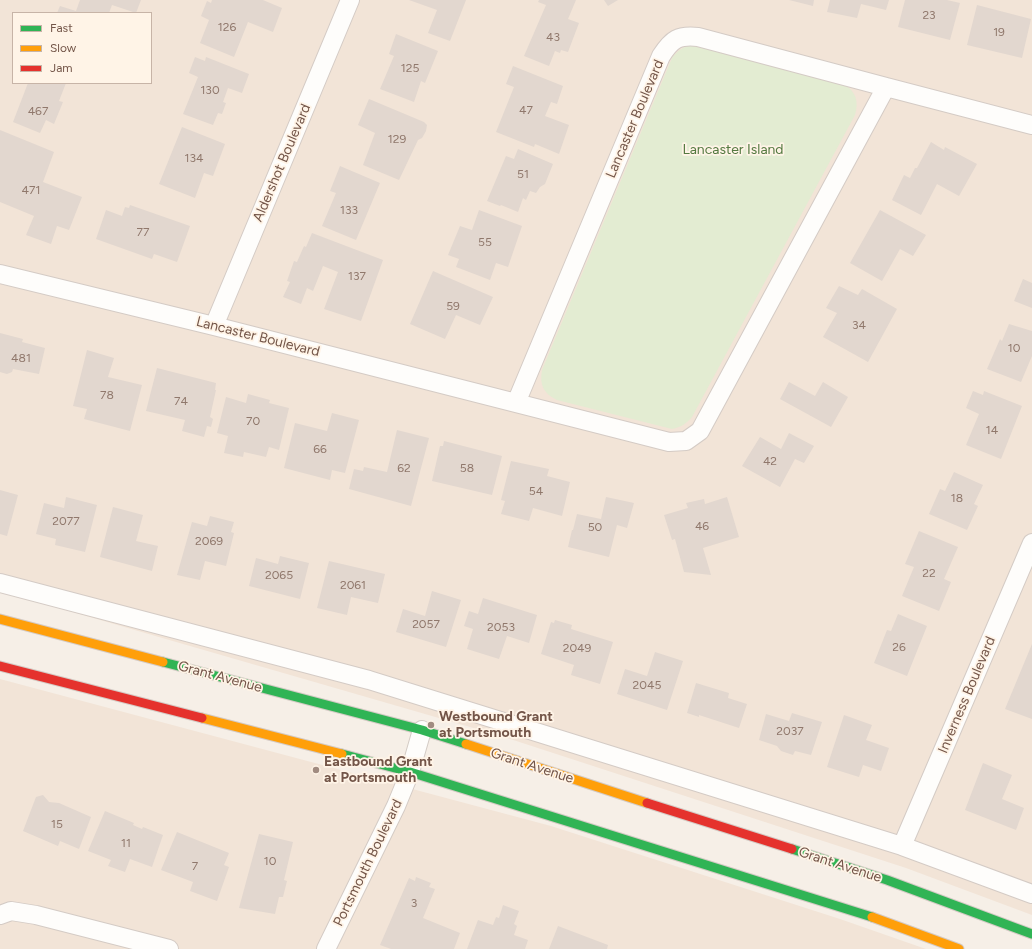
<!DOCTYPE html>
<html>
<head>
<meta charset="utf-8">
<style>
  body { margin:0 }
  #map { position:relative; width:1032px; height:949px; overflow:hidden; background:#f6efe7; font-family:Figtree,sans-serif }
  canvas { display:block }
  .legend { position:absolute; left:12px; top:12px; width:140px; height:72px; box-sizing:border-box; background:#fff4e7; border:1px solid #c7b4a7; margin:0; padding:5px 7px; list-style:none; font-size:12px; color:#735548 }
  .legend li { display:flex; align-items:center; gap:8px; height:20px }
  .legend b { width:20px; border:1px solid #c7b4a7 }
</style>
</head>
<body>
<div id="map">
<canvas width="1032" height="949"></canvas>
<ul class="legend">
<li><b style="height:5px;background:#30b455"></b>Fast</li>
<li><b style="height:5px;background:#ff9f0a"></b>Slow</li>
<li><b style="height:5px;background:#e5322d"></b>Jam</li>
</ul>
</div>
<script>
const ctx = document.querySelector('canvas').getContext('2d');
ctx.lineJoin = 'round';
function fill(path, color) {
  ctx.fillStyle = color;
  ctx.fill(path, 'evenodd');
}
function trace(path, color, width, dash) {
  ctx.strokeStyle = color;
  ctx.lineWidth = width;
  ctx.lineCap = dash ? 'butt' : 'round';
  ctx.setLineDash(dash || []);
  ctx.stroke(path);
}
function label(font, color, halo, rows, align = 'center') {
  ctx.font = font + ' Figtree,sans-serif';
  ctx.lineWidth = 3.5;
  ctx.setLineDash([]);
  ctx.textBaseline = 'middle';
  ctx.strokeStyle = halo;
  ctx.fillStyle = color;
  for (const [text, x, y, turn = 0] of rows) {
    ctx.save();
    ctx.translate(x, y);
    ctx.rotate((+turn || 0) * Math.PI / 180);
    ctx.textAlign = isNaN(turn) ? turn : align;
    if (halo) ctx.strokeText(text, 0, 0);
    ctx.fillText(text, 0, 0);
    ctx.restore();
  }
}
fill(new Path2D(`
  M0,0H1032V915L906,868L501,736L0,591ZM13,13H151V83H13Z
  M0,679L551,826L840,919L926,949H0Z`), '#f2e4d7');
fill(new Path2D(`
  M690,45L844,84C856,92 859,101 855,115L692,417C686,424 681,427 672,429L557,400C544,394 539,385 542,370L672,58C677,51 682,48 690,45Z`), '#e3ecd2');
fill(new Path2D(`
  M80,0H141L136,13L112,5L109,13H57L60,6L76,11Z
  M212,0H263L282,8L273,32L248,22L234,57L200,43L209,20L201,16L207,1L211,3Z
  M409,0H466L450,41L428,33L437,10Z
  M539,0H576L568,19L579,23L568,52L561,50L560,53L555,51L549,66L524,56L546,5L538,2Z
  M604,0H618L608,6Z
  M789,0H814L813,6Z
  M830,0H889L886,10L861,4L857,18L827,12Z
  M905,0H947L960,3L950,40L898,27Z
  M977,5L1031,19L1022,58L967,45Z
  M396,34L438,51L425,83L421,81L414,102L380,89L394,56L389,54Z
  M195,57L205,61L206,57L249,74L242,93L228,88L223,102L226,103L222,114L218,113L213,125L183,114L198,77L189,73Z
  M513,66L563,86L557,104L551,102L545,116L569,125L559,154L535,144L534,147L496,132L514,87L506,84Z
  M28,83H66L59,101L63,102L54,124L46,120L40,133L13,122Z
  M369,99L424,122L427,125L426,131L422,138L418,140L399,180L363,165L375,133L358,125Z
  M182,127L225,144L213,176L204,173L195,198L159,184Z
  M0,130L54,152L43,182L82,197L69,230L57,226L51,244L26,235L34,216L0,202Z
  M931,142L944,150L945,147L977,164L959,196L937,184L921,215L892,200L904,175L910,178L915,168H917Z
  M518,149L553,164L545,184L540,187L536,193L530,191L526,200L523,198L518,212L501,205L500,206L487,201L506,156L514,159Z
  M340,166L380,183L356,240L322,226L336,193L330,191Z
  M130,205L190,226L177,262L154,254L152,259L96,239L106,210L122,216L125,207L129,208Z
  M479,210L522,226L508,267L496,263L490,280L456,267L459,259L448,255L460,226L472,230Z
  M880,210L926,235L913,256L900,249L882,281L850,263Z
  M312,233L383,260L361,321L324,309L338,272L323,266L313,291L307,288L301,304L283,297L290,282L287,281L294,261L297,262L304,246L306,247Z
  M433,271L493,297L480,325L456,315L445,339L410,324Z
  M1023,279L1032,283V308L1014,301Z
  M839,286L858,295L862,289L897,309L868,362L823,337L837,313L826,308Z
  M1009,324L1032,331V356L1021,382L987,369L1000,339L1002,341Z
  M0,333L23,339L22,342L45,348L39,374L13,369L12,372L7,374L0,372Z
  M87,350L114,358L108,377L142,385L130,431L84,419L87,409L73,406Z
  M157,368L216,383L215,390H216L210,417L213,419L211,427L207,426L204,437L182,431L185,420L146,411Z
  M789,382L815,396L823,382L848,397L831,427L780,399Z
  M973,391L983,395L984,391L1022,406L1001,459L966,445L979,414L966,408Z
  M248,394L270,400L269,403L289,408L279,450L269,447L266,457L244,452L243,457L224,453L228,436L217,433L226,397L246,403Z
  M332,413L359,420L345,473L332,470L330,480L284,468L295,423L327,431Z
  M397,430L429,438L411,506L349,489L354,469L363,471L364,467L387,472Z
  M789,433L814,446L804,463L795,459L780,487L742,466L760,437L781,449Z
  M444,441L502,456L492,495L432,481L440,446H443Z
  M511,461L549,469L547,476L570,482L562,516L533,508L529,521L501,514L505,501L501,500Z
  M954,472L983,485L974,504L978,506L967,530L929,514L940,489L945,491Z
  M0,490L18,495L7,536L0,534Z
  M66,497L97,505L85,552L55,545L56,539L36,534L44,503L64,508Z
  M606,497L634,503L627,528L617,525L609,557L568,547L572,530H573L577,514L601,519Z
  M727,497L739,537L703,548L711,575L684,572L675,539L672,540L664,515L688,508L686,503L704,499L705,504Z
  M113,507L143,515L136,541L158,546L152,571L100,557Z
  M210,516L234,522L231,532L234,533L226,566L205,561L200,580L177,575L192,522L207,526Z
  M919,531L958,547L944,579L951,582L939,611L902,596L914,567L905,564Z
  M280,556L309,563L300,599L249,586L256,558L278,564Z
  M329,561L385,574L378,603L351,597L347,615L317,608Z
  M432,591L461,600L446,647L396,632L403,609L425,616Z
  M483,598L537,615L529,643L507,636L499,659L467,649L473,629L464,626L469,611L478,614Z
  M898,614L927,626L907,676L874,663L887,630L891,631Z
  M555,620L572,625L571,629L613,642L600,684L571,675L574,665L541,654L551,622L554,623Z
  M1032,644V719L1005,709Z
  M655,652L683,661L667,710L617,694L625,669L647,676Z
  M696,683L729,693L728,698L747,704L739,728L699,715V717L687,713Z
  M792,713L822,722L811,755L795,751L793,755L781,751L777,746L759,740L766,714L789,721Z
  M844,715L872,725L866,740L889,748L881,771L863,765L859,777L827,767Z
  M983,763L1012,775L1002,799L1024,808L1016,830L965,810Z
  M43,795L49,802L59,803L91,817L79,849L60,841L58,846L23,831L36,797Z
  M105,811L134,823L133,825L142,829L143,827L163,835L152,867L130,859L125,872L108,866L111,860L88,851Z
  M177,832L229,853L224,865L229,867L217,901L190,891L193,882L161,870Z
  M259,834L293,842L284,880L287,881L283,897H279L275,914L239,908Z
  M416,877L431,883L429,887L435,889L423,918L460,933L454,949H391L380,945L409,878L415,881Z
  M503,905L519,911L514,924L517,926L514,935L528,940L525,949H467L478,920L493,925L496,917L499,918Z
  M558,926L608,945L607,949H549Z`), '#e2d7cf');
const street = new Path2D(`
  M0,274L214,326L669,442L686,441L700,431L886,87L1032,125
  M214,326L350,0
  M516,403L661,56C672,39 678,35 698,37L886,87
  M0,583L369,680L902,846L1032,894
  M902,846L1032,543
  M0,915L11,911L36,915L169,949
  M326,949L396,806L410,772L422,730`);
const fast = new Path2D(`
  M163,662L422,730L466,744
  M342,754L410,772L872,917
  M792,849L887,880L1032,934`);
const slow = new Path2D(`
  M0,619L163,662
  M202,718L342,754
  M466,744L647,803
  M872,917L959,949`);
const jam = new Path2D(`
  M0,666L202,718
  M647,803L792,849`);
trace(street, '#d4cbc5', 20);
trace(fast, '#d4cac4', 11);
trace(slow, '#d4cac4', 11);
trace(jam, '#d4cac4', 11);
trace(street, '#fefdfb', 18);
trace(fast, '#30b455', 9);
trace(slow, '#ff9f0a', 9);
trace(jam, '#e5322d', 9);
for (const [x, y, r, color] of [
  [431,725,4,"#a18b80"],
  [316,770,4,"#a18b80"]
]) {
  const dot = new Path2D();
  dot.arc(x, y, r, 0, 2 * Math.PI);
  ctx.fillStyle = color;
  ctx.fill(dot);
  trace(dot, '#fff4e7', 1.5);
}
label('12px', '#90786c', null, [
  ["23",929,15],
  ["126",227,27],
  ["19",999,32],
  ["43",553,37],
  ["125",410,68],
  ["130",210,90],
  ["47",526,110],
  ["467",38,111],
  ["129",397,139],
  ["134",194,158],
  ["51",523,174],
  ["471",31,190],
  ["133",349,210],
  ["77",143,232],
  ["55",485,242],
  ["137",357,276],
  ["59",453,306],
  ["34",859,325],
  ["10",1014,348],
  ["481",21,358],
  ["78",107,395],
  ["74",181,401],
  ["70",253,421],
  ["14",992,430],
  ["66",320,449],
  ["42",770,461],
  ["62",404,468],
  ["58",467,468],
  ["54",536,491],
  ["18",957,498],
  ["2077",66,521],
  ["46",702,526],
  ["50",595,527],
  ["2069",209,541],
  ["22",929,573],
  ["2065",279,575],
  ["2061",353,585],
  ["2057",426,624],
  ["2053",501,627],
  ["26",899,647],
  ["2049",577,648],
  ["2045",647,685],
  ["2037",790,731],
  ["15",57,824],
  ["11",126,843],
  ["10",270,861],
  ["7",195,866],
  ["3",414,903]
]);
label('14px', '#735548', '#fff4e7', [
  ["Lancaster Boulevard",635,119,-67],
  ["Aldershot Boulevard",282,163,-67],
  ["Lancaster Boulevard",258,337,14],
  ["Grant Avenue",220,677,15],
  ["Inverness Boulevard",967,695,-67],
  ["Grant Avenue",532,766,18],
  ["Portsmouth Boulevard",368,863,-64],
  ["Grant Avenue",840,865,18]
]);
label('14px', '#547940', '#fff4e7', [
  ["Lancaster Island",733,150]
]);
label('bold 14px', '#735548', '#fff4e7', [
  ["Westbound Grant",439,717],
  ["at Portsmouth",439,733],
  ["Eastbound Grant",324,762],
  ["at Portsmouth",324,778]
], 'left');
</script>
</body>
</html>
